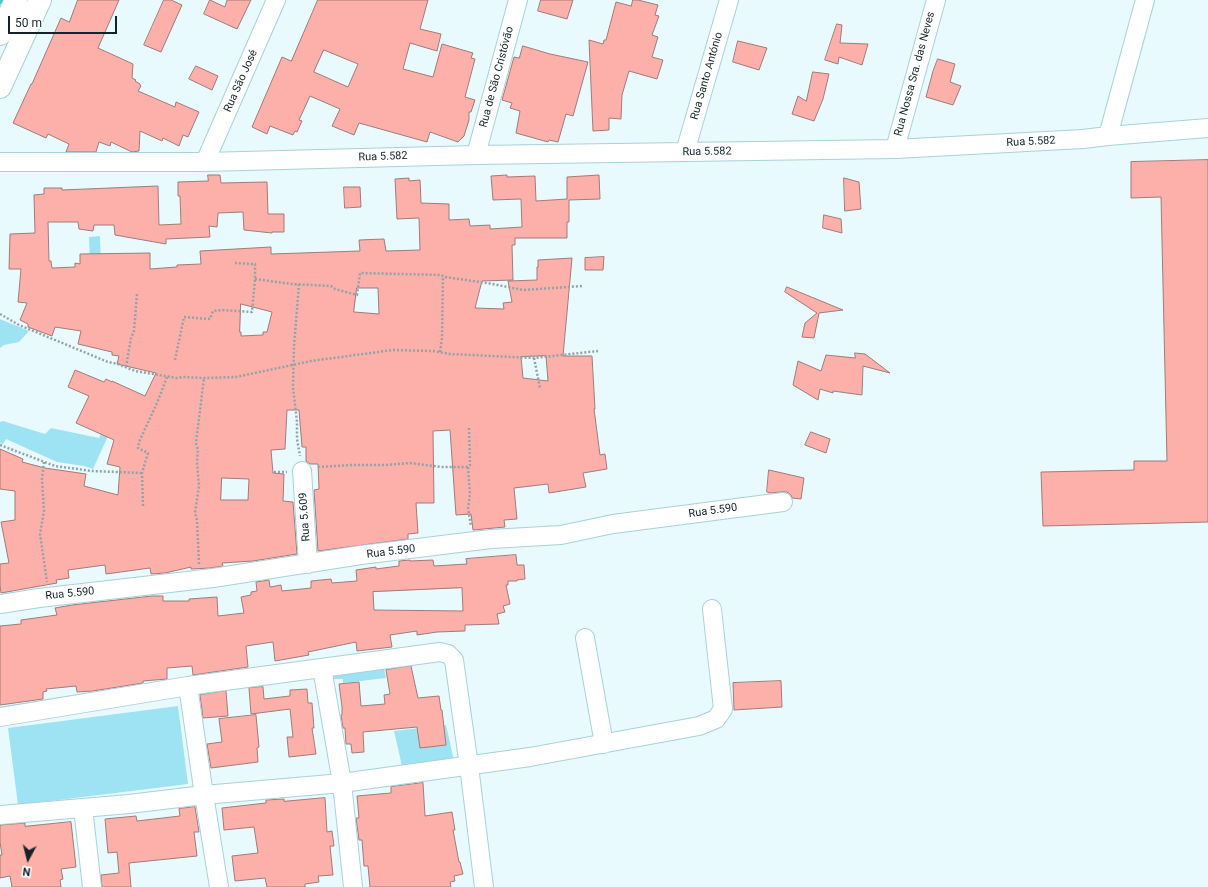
<!DOCTYPE html>
<html>
<head>
<meta charset="utf-8">
<style>
  body { margin:0 }
  #map { position:relative; width:1208px; height:887px; overflow:hidden; background:#e9fafe; font-family:Roboto,sans-serif }
  canvas { display:block }
  .north { position:absolute; left:8px; top:839px; width:40px; height:40px; -webkit-text-stroke:3px #fff; paint-order:stroke; rotate:187deg; font-size:11px; font-weight:700; line-height:16px; text-align:center; color:#132428 }
  .north::after { content:''; display:block; margin:auto; width:14px; height:18px; background:#132428; clip-path:polygon(50% 0,100% 100%,50% 72%,0 100%) }
  .scale { position:absolute; left:8px; top:16px; width:109px; height:18px; box-sizing:border-box; border:2px solid #132428; border-top:0; padding-left:5px; font-size:12px; line-height:14px; white-space:nowrap; color:#132428; -webkit-text-stroke:3px #fff; paint-order:stroke }
</style>
</head>
<body>
<div id="map">
<canvas width="1208" height="887"></canvas>
<div class="north">N</div>
<div class="scale">50 m</div>
</div>
<script>
const ctx = document.querySelector('canvas').getContext('2d');
ctx.lineJoin = 'round';
function fill(path, color) {
  ctx.fillStyle = color;
  ctx.fill(path, 'evenodd');
}
function trace(path, color, width, dash) {
  ctx.strokeStyle = color;
  ctx.lineWidth = width;
  ctx.lineCap = dash ? 'butt' : 'round';
  ctx.setLineDash(dash || []);
  ctx.stroke(path);
}
function label(font, color, halo, rows, align = 'center') {
  ctx.font = font + ' Roboto,sans-serif';
  ctx.lineWidth = 3.5;
  ctx.setLineDash([]);
  ctx.textBaseline = 'middle';
  ctx.strokeStyle = halo;
  ctx.fillStyle = color;
  for (const [text, x, y, turn = 0] of rows) {
    ctx.save();
    ctx.translate(x, y);
    ctx.rotate((+turn || 0) * Math.PI / 180);
    ctx.textAlign = isNaN(turn) ? turn : align;
    if (halo) ctx.strokeText(text, 0, 0);
    ctx.fillText(text, 0, 0);
    ctx.restore();
  }
}
fill(new Path2D(`
  M100,236L101,267H90L89,237Z
  M0,319L29,331L19,342L4,345L0,348Z
  M3,421L45,434L51,428L99,438L101,433L108,436L93,469L84,466L57,462L6,439L3,444L0,443V422Z
  M383,663L386,678L343,683V679H334V671Z
  M178,706L188,784L18,805L8,728Z
  M446,725L454,761L402,766L394,731Z`), '#9ee3f4');
trace(new Path2D(`
  M0,2L1,0`), '#43c3de', 4.5);
const building = new Path2D(`
  M78,0H119L98,48L133,64L132,78L136,80L135,81L140,84V85L141,86L138,91L175,107L176,102L199,112L188,137L183,135L179,146L163,138L162,141L140,131L139,151L132,152L111,142L110,146L99,142L96,152H66L69,144L48,134L46,138L13,123L31,84H32L61,18L69,22Z
  M164,0H171L182,5L161,52L144,45Z
  M210,0L225,7L227,0H251L237,29L204,14Z
  M318,0H428L420,29L441,34L437,51L410,43L403,69L433,77L442,44L473,53L471,58L475,59L465,97L475,100L471,112H469V120L464,136L458,142L430,132L427,142L359,123L354,135L332,126L340,109L310,96L299,120L302,121L297,132L295,131L293,135L270,126L267,134L252,127L282,57L291,61ZM324,50L358,64L348,87L314,72Z
  M541,0H573L567,19L538,11Z
  M633,0H638L658,5L655,15L659,16L652,35L658,37L652,57L663,60L657,79L629,71L622,95L621,119L609,118V130L593,131L589,40L603,44L604,40H606L616,2L631,6Z
  M837,24L842,25L840,43L868,44L862,65L839,57L838,64L825,60Z
  M738,41L767,48L759,70L733,62Z
  M523,46L550,54L588,62L573,116L566,114L558,142L549,140L548,142L516,133L520,111L510,108L512,103L502,100L514,57L519,58Z
  M938,59L955,64L950,82L961,86L953,105L926,97L933,71Z
  M196,66L218,76L212,90L189,79Z
  M813,72L829,74L823,99L814,121L792,114L798,96L806,101Z
  M1208,160V522L1043,526L1041,472L1134,470V461H1167L1161,197L1131,198V162Z
  M208,175H220L221,183L267,182L268,214H284V232H272V233L244,230L243,212L218,213L217,227L209,226L210,237L166,239V244L115,235L114,225H94L93,231L79,229L78,222H48L49,261H51L52,268L75,267V263L80,264V254L150,253V269L177,267V265L201,264L200,251L271,247V254L360,251L359,240L384,239L386,251L420,250L419,218L397,219L395,179L409,178V181L420,180L421,203L449,204V220L469,219L470,226L490,225V229L522,227L521,199L493,200L491,176L507,175V177L535,176L536,201L567,199V177L599,175L600,199L569,200V222H567V238H515V245H512L513,280L482,281L475,308L504,309L503,303L512,302L508,281L537,280V267H538V260L572,258L563,356H592L595,409H594L600,455L605,454L607,469L583,473L586,487L549,493L548,484L514,488L517,519L504,520L505,527L473,530L471,514L456,515L450,430L433,431L434,503H416L418,533L408,534V539L318,551L314,490L319,489L318,464H310L306,461V447H302L299,410H287L285,449L271,450L273,473L284,474L283,501L293,502L297,554L253,561L222,563L223,566L210,568L191,569V567L165,573L151,574L150,568L106,574L105,565L68,570L69,578L56,580L57,583L1,593L0,585V564L9,563L1,522L15,520V491L0,489V449L23,459L22,462L45,468L86,474L84,486L118,495L120,467L107,464L114,440L76,423L89,396L68,387L75,370L104,382L106,379L112,382V381L145,396L156,373L117,364L119,356L112,355V352L78,344L81,331L55,327L52,336L28,327V324L20,320L27,303L18,302L21,269H9L10,234L35,233L34,195L44,194V188H62V190L158,186L159,225L181,224L180,196H178V182L208,181ZM357,288H378L379,314L354,312ZM241,304L272,312L267,332H263V335L241,336V332H240ZM546,356L548,381L523,378L521,357ZM222,478L249,479L248,500H221Z
  M844,178L859,182L861,209L845,211Z
  M344,187H360L361,207L345,208Z
  M824,215L841,219L842,233L823,228Z
  M604,257L603,270H585V258Z
  M787,287L843,310L819,313L814,338L802,337L805,323L817,313L785,292Z
  M855,353L865,354L890,373L863,366L862,395L833,391V393L820,389L818,400L793,385L798,361L821,371L826,355L855,358Z
  M811,432L830,439L826,453L805,445Z
  M769,470L804,478L801,499L792,498L791,495L787,492H782L770,493L767,492Z
  M516,555L517,565H524L525,579L517,580V581H508V585H506L510,604L503,606L505,612L497,614L499,624L465,625V631L437,632L417,635V631L390,635L392,647L357,651L356,642L308,652L309,655L275,661L273,642L246,646L248,667L193,675L192,666L167,668V679L143,681V683L93,691L77,692L76,686L46,689L47,691L43,692V699L0,705V626L21,624V620L57,615L55,608L72,605L152,596H163V601H189V599L217,597L218,616L244,613L241,597L251,595V592L257,591L256,582L269,580L270,587L281,585L282,591L311,588V581L331,579L332,583L357,581L356,570L376,567V569L399,566V561L410,560V561L433,560L434,566L467,564L466,559ZM462,588L463,611L374,610L373,592Z
  M411,666L418,698L439,696L441,710H442L446,745L420,748L417,727L363,732L364,752L352,753L351,744H346L345,728H343L341,715H342V707L339,684L359,682L361,706L385,704L384,695L390,694L386,670Z
  M781,681L782,707L734,710L733,683Z
  M263,687L264,699L290,696V690L307,689L308,703H312L314,728H312L316,754L289,757L287,737H293L290,709L251,714L249,688Z
  M226,691L228,716L203,718L200,695Z
  M256,715L259,747L257,748L258,762L211,768L207,744L222,742L219,719Z
  M423,783L425,816L452,812L455,830H453L459,862H460L463,874L454,876L455,881L450,882L451,887H370L368,866H364L362,840H359L356,818H359L357,796L391,793V787Z
  M325,798L327,832L332,831L334,846H330L333,875L318,876L319,882L305,884V887H267L265,878L235,881L232,856L258,853L254,827L224,830L222,808L266,803V800L284,799V801Z
  M195,807L199,832H194L197,856L129,863L131,887H102L101,875L119,873L117,852L108,853L105,819L136,816L137,821L180,816L179,809Z
  M71,822L76,867L61,869L63,879L60,880L61,887H12L10,876L0,878V855H2L0,842V825L25,823V826Z`);
fill(building, '#fdafaa');
trace(building, '#a07b78', 1);
const minor = new Path2D(`
  M1108,136L1145,0
  M895,149L936,0
  M685,152L729,0
  M476,155L518,0
  M0,162H205L476,155L895,149L1083,139L1108,136L1208,128
  M205,162L276,0
  M302,471L308,564
  M0,604L39,598L213,578L361,555L491,539L561,535L613,524L783,502
  M585,638L604,744
  M322,668L342,783L353,887
  M188,686L204,795L219,887
  M0,717L188,686L440,652L448,654L454,660L469,766L484,887
  M83,808L92,887
  M0,815L129,804L204,795L342,783L530,757L699,726L716,719L723,709L712,609`);
const highway = new Path2D(`
  M0,34L16,0
  M0,87L40,0`);
trace(minor, '#a7d1dc', 20);
trace(highway, '#a7d1dc', 24);
trace(new Path2D(`
  M255,279L292,284L331,286L335,289L357,295L360,273L441,275L445,277L487,283L523,290L583,286
  M299,284L294,346L293,387L297,422V439L300,456
  M0,314L19,325L108,362L118,364L135,371L177,378L183,377L204,378L236,377L311,361L393,350L433,351L450,354L534,358L598,351
  M440,352L442,338L443,277
  M534,358L540,388
  M175,360L184,317L210,319L213,311L222,310L252,312L255,279V264L235,263
  M126,367L131,338L134,331L137,294
  M469,428L470,465L468,467L470,494L468,508L471,526
  M0,445L55,466L92,471L142,473
  M44,462L42,479L44,511L40,534L47,582
  M318,467L350,465H385L410,463L442,467H468
  M274,472H287
  M143,506L142,473L148,453L138,448L139,442L157,403L167,377
  M199,564L197,520L195,513L199,486L197,462L198,450L196,443L204,378`), '#92a3a7', 2.5, [2, 2]);
trace(minor, '#fff', 18);
trace(highway, '#fff', 22);
label('11px', '#132428', '#fff', [
  ["Rua Nossa Sra. das Neves",915,74,-75],
  ["Rua Santo António",707,76,-74],
  ["Rua de São Cristóvão",497,77,-75],
  ["Rua São José",241,81,-66],
  ["Rua 5.582",1031,142,-3],
  ["Rua 5.582",707,152,-1],
  ["Rua 5.582",383,157,-2],
  ["Rua 5.590",713,511,-8],
  ["Rua 5.609",305,517,-94],
  ["Rua 5.590",391,552,-7],
  ["Rua 5.590",70,594,-6]
]);
</script>
</body>
</html>
